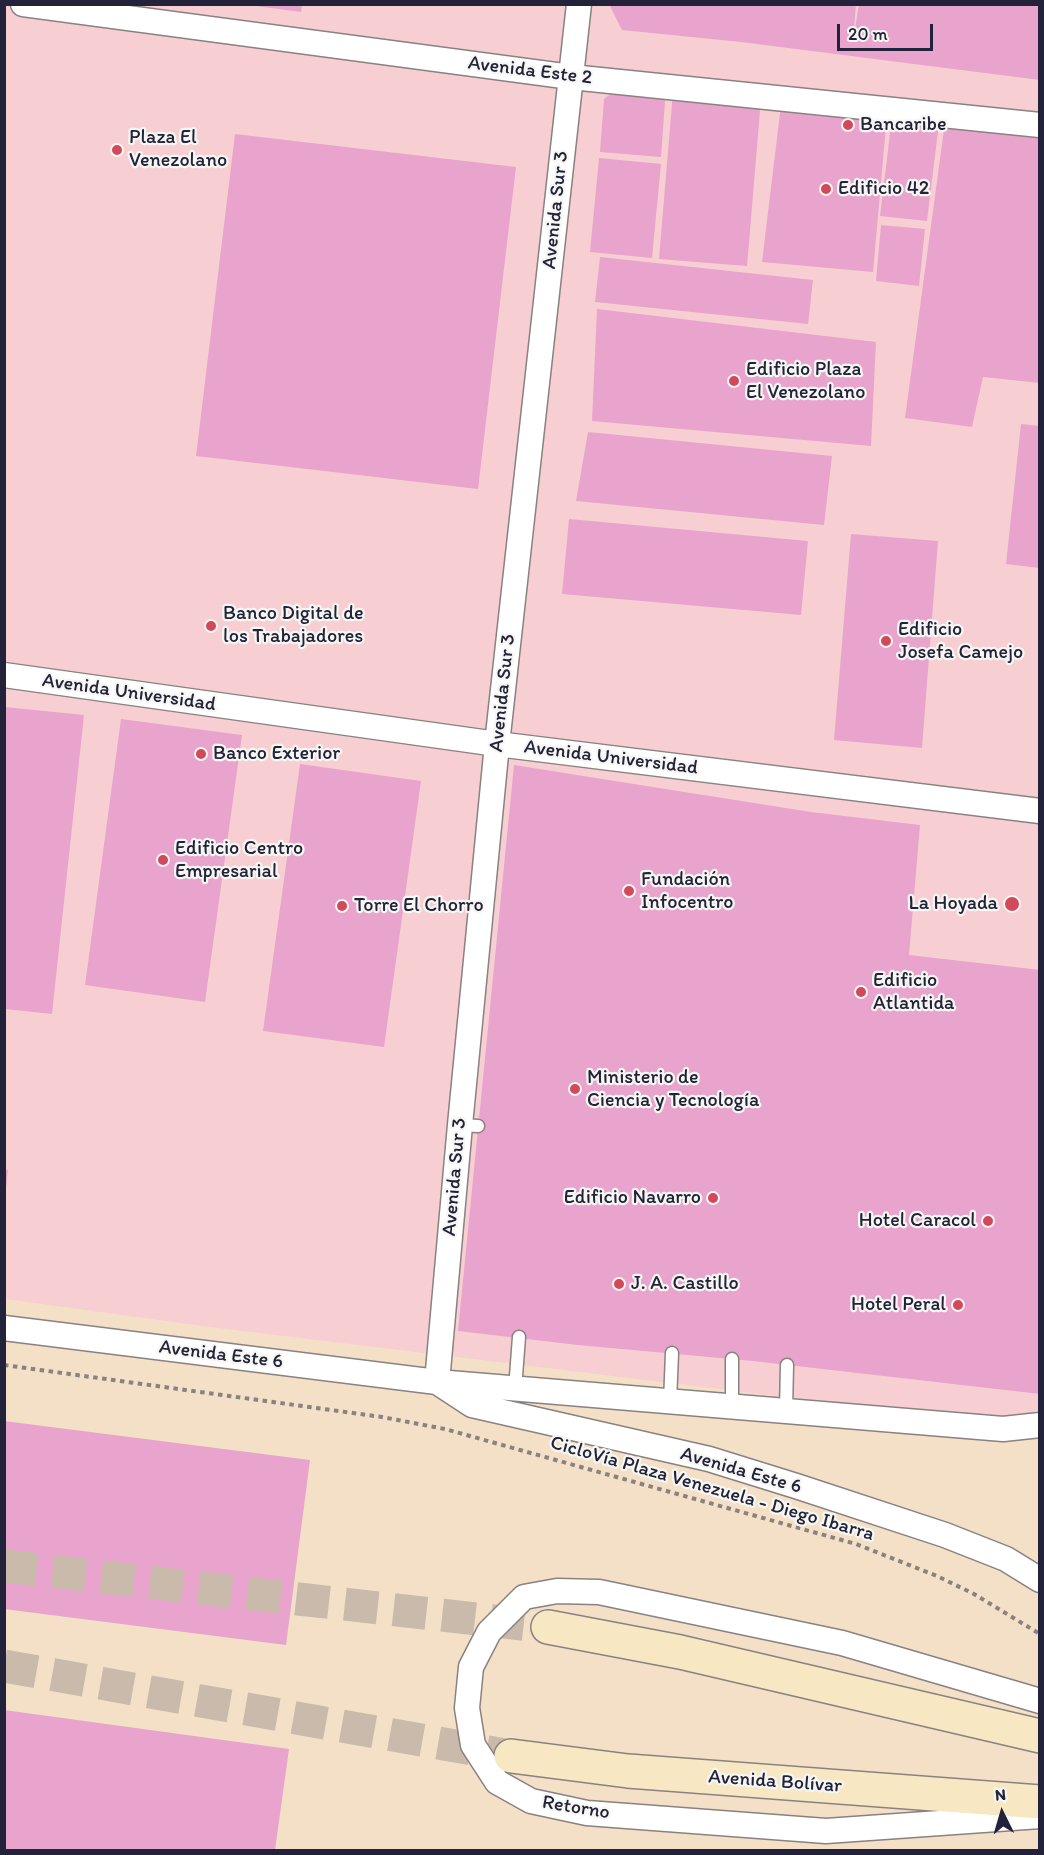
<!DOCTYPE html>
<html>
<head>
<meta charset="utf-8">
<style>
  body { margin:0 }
  #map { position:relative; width:1044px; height:1855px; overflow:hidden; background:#f3e0c7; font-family:Itim,sans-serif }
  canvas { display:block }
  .frame { position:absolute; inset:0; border:6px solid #22223b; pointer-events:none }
  .north { position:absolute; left:972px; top:1783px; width:60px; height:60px; -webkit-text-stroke:4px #f6f6f2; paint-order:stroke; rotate:355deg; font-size:16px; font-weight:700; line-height:24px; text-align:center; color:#22223b }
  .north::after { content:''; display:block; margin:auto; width:21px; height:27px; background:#22223b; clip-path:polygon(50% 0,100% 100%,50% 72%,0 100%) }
  .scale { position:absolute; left:837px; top:24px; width:96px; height:27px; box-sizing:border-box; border:3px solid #22223b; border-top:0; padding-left:8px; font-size:18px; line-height:21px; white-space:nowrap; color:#22223b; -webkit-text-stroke:4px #f6f6f2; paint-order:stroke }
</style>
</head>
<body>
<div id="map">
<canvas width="1044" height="1855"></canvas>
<div class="frame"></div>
<div class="north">N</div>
<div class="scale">20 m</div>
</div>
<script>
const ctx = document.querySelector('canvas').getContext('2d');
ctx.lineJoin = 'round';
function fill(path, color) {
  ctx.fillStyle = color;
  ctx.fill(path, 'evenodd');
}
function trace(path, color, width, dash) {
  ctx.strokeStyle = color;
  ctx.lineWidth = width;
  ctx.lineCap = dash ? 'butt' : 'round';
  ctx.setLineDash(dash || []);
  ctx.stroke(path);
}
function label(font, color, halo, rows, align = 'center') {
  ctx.font = font + ' Itim,sans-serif';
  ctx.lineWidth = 4.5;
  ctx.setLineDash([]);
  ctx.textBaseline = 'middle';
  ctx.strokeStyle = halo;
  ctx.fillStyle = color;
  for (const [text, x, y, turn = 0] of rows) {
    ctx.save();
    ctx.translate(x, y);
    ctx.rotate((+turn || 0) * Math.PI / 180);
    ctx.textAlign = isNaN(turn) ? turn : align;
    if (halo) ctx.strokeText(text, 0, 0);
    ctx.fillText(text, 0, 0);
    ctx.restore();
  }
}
fill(new Path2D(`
  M5,5H1039V1410L1012,1419L974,1420L210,1327L5,1299Z`), '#f7cfd2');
fill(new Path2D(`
  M256,4H302L301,12L256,6Z
  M609,4H856L853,41L859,4H1040V80L741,42L622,30Z
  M666,88L661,157L600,152L604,99L617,89Z
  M673,92L761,99L747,266L659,259Z
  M781,105L887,115L873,272L762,262Z
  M892,117L939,123L927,221L880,216Z
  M945,122L1040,131V383L983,377L972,427L905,418Z
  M235,134L516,167L478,489L196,456Z
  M599,158L661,164L652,258L590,252Z
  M881,225L925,229L919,286L876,281Z
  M600,257L813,280L808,324L595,302Z
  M597,309L876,342L871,446L592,421Z
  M1021,424L1040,426V568L1006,564Z
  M588,432L832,456L824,525L576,501Z
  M569,519L808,541L801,615L562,594Z
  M851,534L938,541L922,748L834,740Z
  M5,707L84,715L52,1014L5,1009Z
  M121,719L242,735L205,1002L85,985Z
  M300,764L421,781L384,1047L263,1031Z
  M514,765L811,812L920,825L909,955L1040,970V1394L753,1361L578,1345L458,1331Z
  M4,1169L8,1170L6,1188H4Z
  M4,1421L310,1460L286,1645L4,1609Z
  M4,1710L289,1749L275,1850H4Z`), '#e8a4cd');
trace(new Path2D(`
  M4,1566L548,1627
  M4,1666L511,1756`), '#c9baab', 33, [33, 16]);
const lane = new Path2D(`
  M460,1125L478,1126
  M515,1389L519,1337
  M670,1402L672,1353
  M732,1407V1359
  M786,1411L787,1365`);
const street = new Path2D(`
  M23,4L571,77L1040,125
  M579,4L497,744L460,1125L437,1382L1003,1429L1040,1425
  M4,675L497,744L1040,811
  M4,1328L437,1382L472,1405L709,1459L796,1486L945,1535L1006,1559L1040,1580
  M1040,1701L842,1643L599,1592L557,1591L524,1597L489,1632L471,1667L467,1708L473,1745L497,1782L531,1801L587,1813L826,1831L1040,1816`);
const secondary = new Path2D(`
  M548,1627L680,1652L1040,1736
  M511,1756L628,1771L1040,1802`);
trace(lane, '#8a8181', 15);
trace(street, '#8a8181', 27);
trace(secondary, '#8a8181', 36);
trace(new Path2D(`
  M4,1365L382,1417L445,1429L856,1544L937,1576L974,1594L1040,1634`), '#8a8181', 4, [4.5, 4.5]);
trace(lane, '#fff', 12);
trace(street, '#fff', 24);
trace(secondary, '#f7e8c3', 33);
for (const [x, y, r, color] of [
  [848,125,6,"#d1495b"],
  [117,150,6,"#d1495b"],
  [826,189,6,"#d1495b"],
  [734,381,6,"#d1495b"],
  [211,626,6,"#d1495b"],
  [886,641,6,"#d1495b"],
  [201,754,6,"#d1495b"],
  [163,860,6,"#d1495b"],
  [629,891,6,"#d1495b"],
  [1012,904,8,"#d1495b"],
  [342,906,6,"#d1495b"],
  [861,992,6,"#d1495b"],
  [575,1089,6,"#d1495b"],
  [713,1198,6,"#d1495b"],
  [988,1221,6,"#d1495b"],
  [619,1284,6,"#d1495b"],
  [958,1305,6,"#d1495b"]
]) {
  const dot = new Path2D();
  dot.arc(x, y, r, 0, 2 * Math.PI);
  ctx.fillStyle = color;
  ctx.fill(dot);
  trace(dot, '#f6f6f2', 2);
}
label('20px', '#22223b', '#f6f6f2', [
  ["Avenida Este 2",530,71,7],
  ["Avenida Sur 3",556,210,-84],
  ["Avenida Universidad",129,693,8],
  ["Avenida Sur 3",503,693,-84],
  ["Avenida Universidad",611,758,7],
  ["Avenida Sur 3",455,1177,-85],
  ["Avenida Este 6",221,1355,7],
  ["Avenida Este 6",741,1471,16],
  ["CicloVía Plaza Venezuela - Diego Ibarra",712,1489,16],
  ["Avenida Bolívar",775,1782,4],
  ["Retorno",576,1808,9]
]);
label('20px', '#22223b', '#f6f6f2', [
  ["Bancaribe",860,125],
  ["Plaza El",129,138],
  ["Venezolano",129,161],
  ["Edificio 42",838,189],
  ["Edificio Plaza",746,370],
  ["El Venezolano",746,393],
  ["Banco Digital de",223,614],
  ["los Trabajadores",223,637],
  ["Edificio",898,630],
  ["Josefa Camejo",898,653],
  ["Banco Exterior",213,754],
  ["Edificio Centro",175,849],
  ["Empresarial",175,872],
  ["Fundación",641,880],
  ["Infocentro",641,903],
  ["La Hoyada",998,904,"right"],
  ["Torre El Chorro",354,906],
  ["Edificio",873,981],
  ["Atlantida",873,1004],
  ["Ministerio de",587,1078],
  ["Ciencia y Tecnología",587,1101],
  ["Edificio Navarro",701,1198,"right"],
  ["Hotel Caracol",976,1221,"right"],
  ["J. A. Castillo",631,1284],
  ["Hotel Peral",946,1305,"right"]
], 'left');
</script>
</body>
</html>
